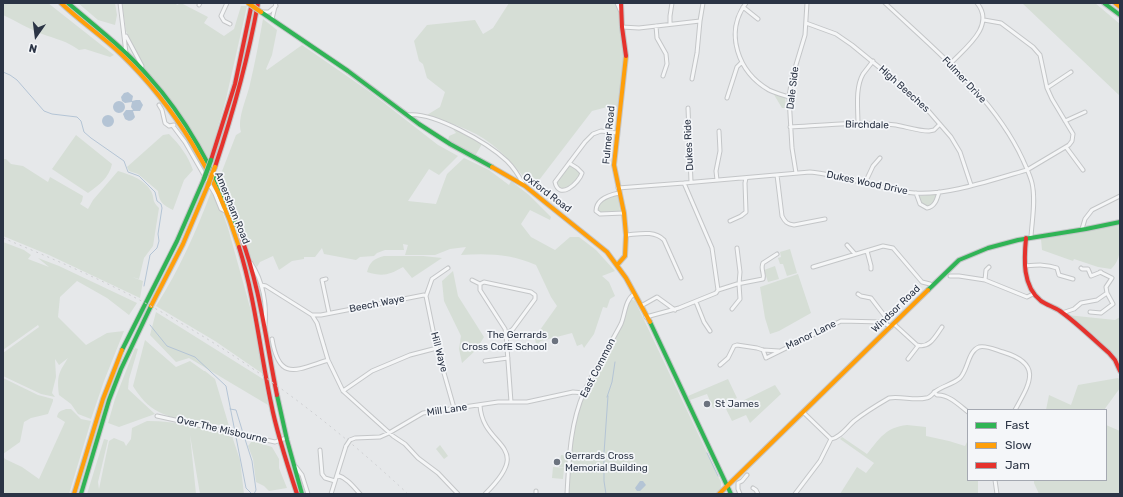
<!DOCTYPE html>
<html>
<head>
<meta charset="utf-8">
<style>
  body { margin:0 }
  #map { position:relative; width:1123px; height:497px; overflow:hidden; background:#e6e8ea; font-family:Rubik,sans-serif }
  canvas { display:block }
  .frame { position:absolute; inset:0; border:4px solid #2b3445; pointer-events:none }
  .legend { position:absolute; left:967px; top:409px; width:140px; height:72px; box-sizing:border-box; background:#f4f6f9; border:1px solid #a4a8b1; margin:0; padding:5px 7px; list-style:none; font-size:12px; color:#2b3445 }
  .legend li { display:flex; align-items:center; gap:8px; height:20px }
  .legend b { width:20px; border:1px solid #a4a8b1 }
  .north { position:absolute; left:16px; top:16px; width:40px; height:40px; -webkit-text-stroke:3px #f4f6f9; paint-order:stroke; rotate:194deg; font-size:11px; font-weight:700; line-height:16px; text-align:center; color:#2b3445 }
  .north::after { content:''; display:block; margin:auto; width:14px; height:18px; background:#2b3445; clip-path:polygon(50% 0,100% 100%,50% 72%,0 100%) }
</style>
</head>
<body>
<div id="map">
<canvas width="1123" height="497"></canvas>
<div class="frame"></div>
<ul class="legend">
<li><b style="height:5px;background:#30b455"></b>Fast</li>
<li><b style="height:5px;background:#ff9f0a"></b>Slow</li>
<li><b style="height:5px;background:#e5322d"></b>Jam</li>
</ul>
<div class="north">N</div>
</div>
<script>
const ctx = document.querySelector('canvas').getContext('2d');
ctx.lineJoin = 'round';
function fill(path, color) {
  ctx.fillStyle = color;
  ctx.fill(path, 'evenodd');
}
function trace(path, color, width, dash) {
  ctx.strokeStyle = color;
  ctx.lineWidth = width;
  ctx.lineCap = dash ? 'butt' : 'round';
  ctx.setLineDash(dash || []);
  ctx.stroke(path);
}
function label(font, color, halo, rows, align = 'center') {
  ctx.font = font + ' Rubik,sans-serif';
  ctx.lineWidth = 3.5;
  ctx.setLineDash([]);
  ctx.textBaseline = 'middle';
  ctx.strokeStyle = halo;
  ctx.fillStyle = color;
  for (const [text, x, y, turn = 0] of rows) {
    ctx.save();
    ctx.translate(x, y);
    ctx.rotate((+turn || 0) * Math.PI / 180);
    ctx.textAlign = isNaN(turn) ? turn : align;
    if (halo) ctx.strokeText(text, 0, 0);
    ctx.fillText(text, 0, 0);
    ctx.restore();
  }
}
fill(new Path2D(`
  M3,3H48L114,55L110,57L85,49L79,50C67,41 56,39 42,34C29,29 16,21 3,15Z
  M78,3H115L117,15L115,25L98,20Z
  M122,3H173L178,5L179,3H181L208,17L204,23L224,36L234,29L241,6H247L226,99L212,148L208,158L148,73L138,57L126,31Z
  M509,3H614L620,11L624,58L618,107L611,106L592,111L533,188C516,168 499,146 476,134C461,126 443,121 427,115L440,107L445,92L427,78L423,64L419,61L414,41L427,25L475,20L483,34L493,28Z
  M1022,3H1095L1120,24V96Z
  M263,19L277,30L272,55L266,69L267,70L302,45L370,92L438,145L440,146L458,156L439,175L429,169L408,201L436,204L447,174L464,158L489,170L509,185L511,181L529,195L551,217L550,220L530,210L521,224L531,237L555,250L570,237H579L596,250L615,271L602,276L609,282L615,296L610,299L607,308L603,307L594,334L584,348L582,344L577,346L572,333L541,341L536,345L535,337L557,306L551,297L536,265C512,254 487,253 461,255L466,247L450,249L435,255H405L408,245L403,244L404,250H385L377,253L374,256L360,257L356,260L324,254L322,248L315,257H304V259L292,261L279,270L273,256L260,262L257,267L252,260L239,225L219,179L236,135L241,132C237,118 247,98 250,84C255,63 259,41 263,19Z
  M773,93L785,97L786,108H782Z
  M453,129L477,140L482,144L475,156L448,141L449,136L456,133Z
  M169,134C180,145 188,156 193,170L184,180L173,210C163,205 159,202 158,191L138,174L129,171L127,167L163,135Z
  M76,135L112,164C109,178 99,185 88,193L52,169Z
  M3,159H6L11,164L23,166L48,182L50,177L83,196L82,201L80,204L88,209L93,200L118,171C131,175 144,179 151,191C155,198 151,200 159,208L153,246L144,258L139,279L132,277L143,281L140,298L49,255L3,236Z
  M569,166H572L579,172L580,176L565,190H562L556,185V183Z
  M211,192L222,211L228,228L251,311L263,374L215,341L156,306C179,270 196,232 211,192Z
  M936,194L938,197L933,204L926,207L922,205L919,196Z
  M616,195L619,197L620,211L600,214L597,212V205L601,201Z
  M1120,225C1120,240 1123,259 1111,269L1098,267L1074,259L1073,261L1042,250L1041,239Z
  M3,242L24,250L31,255L28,259L49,267L38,258L59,266L137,303L129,315L107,298L77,281L60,297L58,317L86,345L107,333L124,331L104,381L91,419L78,414L71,404L59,395C57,376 58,374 68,358L59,365L55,359L56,377L52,393L55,397L41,394L3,376V353L39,327L38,325L3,350Z
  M790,249L797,273L787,276L783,264H780L778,258L781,257L780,252Z
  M384,256H423L442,258L412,278L403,267C389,275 383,277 367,272C370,261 374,259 384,256Z
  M775,266L779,279L768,282L764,270Z
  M453,271L458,296L484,337L476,350L462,363L459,349L461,336L444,301L442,281Z
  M798,274L811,313L779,331L770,334L765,318L760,287Z
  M631,299L635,301L721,482V488L716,494H568C570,461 571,426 584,395C598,363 620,335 629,301Z
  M156,312L263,379L268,405L189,358L176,362L150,335Z
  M1067,315L1115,320L1120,317V368L1115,355Z
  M145,340L176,367L190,361L204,371H205L215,379L229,426C207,423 178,422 159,412C148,407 139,396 133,386Z
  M135,348L138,349L129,379L128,389L155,414L119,427L108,423L115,399Z
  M3,378L38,395L53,399V401L48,414L31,418L24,422L20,442L3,454Z
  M1118,378L1120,380V388L1104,410H1046L1049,395L1071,405L1078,385Z
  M728,379L737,398L713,408L707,394L690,400L688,396Z
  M775,385L781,394L750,423L746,415L732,421L726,409Z
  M66,409H71L81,419L91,421L69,494H3V456L5,459L22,467L39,479L65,422L57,417C58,411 61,411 66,409Z
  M147,421C179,421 202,428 232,436L240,460L244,494H200L190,435L196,494H87L104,439L108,440L98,482L99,489L109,441L114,438L124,442L126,446L131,439L132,428Z
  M907,425L926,427V436L949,441L965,446L968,440V480H988L978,481V494H840L857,467L866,473L874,463L840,439L842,437L867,454C879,439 886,427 907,425Z
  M1106,425L1120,431V494H1039L1034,483V480H1106Z
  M252,441L272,447L279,459V468L287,488L269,491L264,486L256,482L253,459L248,446Z
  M440,445L448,456L444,459L436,449Z
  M561,455L568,456L567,468L559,467Z
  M553,467L564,468L563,479L552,478Z`), '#d6ded6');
fill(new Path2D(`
  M128,92L133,96L132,101L136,100H140L143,105L140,111H133L135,117C133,121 129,122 125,119L123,114L126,110H133L131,107L132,102L125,103L122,101L121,97L124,93Z
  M113 107a6 6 0 1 1 12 0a6 6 0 1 1-12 0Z
  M102 121a6 6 0 1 1 12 0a6 6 0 1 1-12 0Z
  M640,481H643L646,485L640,491H637L635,488Z`), '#b4c4d5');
trace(new Path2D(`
  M3,72L10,75L17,80L44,111L52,114L77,117L81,121L84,132L91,138L124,161L128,172L139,176L155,192L157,201L161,204L162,208L158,234L159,241L157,248L150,255L144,286
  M150,325L167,346L195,357L226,386L246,488L252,494
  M607,397L612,382L615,362
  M230,409L236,410L243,433
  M244,436L252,461L256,490L254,494
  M707,453L718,476
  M606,494L604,481V453L608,396`), '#b4c4d5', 1);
const street = new Path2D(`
  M120,3L126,53
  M227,3L221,16L224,21L230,24
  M617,3L620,10
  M746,3C724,33 738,72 769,90C775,93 783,95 789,97
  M885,3C934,49 994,97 1023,160C1026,167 1030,175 1032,183C1036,200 1032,220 1031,237
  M199,5L200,3
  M743,7L758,19
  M262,12H269L276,6
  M272,19L276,3
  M806,23L836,34L852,45L907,90L925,107L951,137L960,152L971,185
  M670,24V16L672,3
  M656,26L657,38L666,54L667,64L663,76
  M622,27L639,28L700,21
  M126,36L142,66
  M950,64C965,48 996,26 977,3
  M692,79L697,53L700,21L703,3
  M1047,88L1071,72
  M727,98L737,67L741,63
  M159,105L162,110L165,123L169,126L174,125
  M688,108L691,182
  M407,115C433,111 488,143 507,161C513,167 519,176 523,184
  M1065,121L1085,112
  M858,124C858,109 855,88 863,74C866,70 870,65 873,61
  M173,126L185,142L215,194L221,209L225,211
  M790,127C825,125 861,121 896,125C907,127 918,131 929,131L934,130L940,124
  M1066,147L1083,170
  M569,163L577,168L582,173C579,183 559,201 555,182L585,142L593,134L601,131L617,133
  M796,173L792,148L789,97L792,78L805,35L807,3
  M777,175L782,216C785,222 787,224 794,225L825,219
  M717,180L716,171L720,151L719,131
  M684,183L810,172C845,175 879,190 914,193C947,196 994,179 1027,170L1069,145L1072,141L1073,134L1052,99L1047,88L1040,55L1033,47L1001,23L984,20
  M865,183L873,166L880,158
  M618,188L684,183L712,248L718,290L716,293L679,308L646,317
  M619,193C609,195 596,200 596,211L600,214L624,213
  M916,193L920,204L927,208C935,207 937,199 939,192
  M730,221L741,216L746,212L745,183L746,178
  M1082,229L1085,219L1092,210L1120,196
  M626,235C639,234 654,230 664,240L681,278
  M847,245L855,254
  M867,251L871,266V269
  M251,263C263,281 267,305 265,325
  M1025,266C1037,265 1046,264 1057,268L1059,275L1073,279
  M813,267L883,246L893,248L922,282L930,284L932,286
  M1081,268L1082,269H1088L1091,276L1101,272
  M950,276H959L985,280L1027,297L1033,294
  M326,279L322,280L329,313
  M472,280L480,284
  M985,280L986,270L989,267
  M261,285L266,286L312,315L317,323L328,360L343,391L393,436L405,444L418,458L438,473L458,494
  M718,290L737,284L763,279C765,274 760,269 763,263L777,254
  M858,294L861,296L871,298L887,319L886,324
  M426,296L432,279L448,268
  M696,302L704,322L710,331
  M641,306L657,297L675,310
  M732,309L740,299L739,284L740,272L737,248
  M1090,312L1101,313L1113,304L1107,293L1106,287L1112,278L1100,272
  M1062,313L1074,309L1081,303L1097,300L1107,293
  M312,315H321L424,295L426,296L436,345L454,408
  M894,324L917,345C930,349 936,335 942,327
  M506,334L513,329L535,299V295L531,292L484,282L480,284V290L505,329L506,334L511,402
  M272,339C279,382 296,370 328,360
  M763,350L766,358L841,321L882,322L891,327
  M908,359L918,346
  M485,361L508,358
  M720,365L728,358L734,346L737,345L757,348L763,350L779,351
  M343,391L372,371L410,355L437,348
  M934,392L937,395C948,394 959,405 968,412
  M480,405C482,449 537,443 485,494
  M803,412L831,439C840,438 847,427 854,421C864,413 877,405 889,398C901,396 915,401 926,398C930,398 932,394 936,391C943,386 953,384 960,378C968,370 968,351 979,347C986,345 996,350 1003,352C1043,364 1030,383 1015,410
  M157,416L275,442L286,438
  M350,440L355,438L380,437L389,433L423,413L498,402H527L573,392L584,393
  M320,450L322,474L325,478L335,481
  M296,467L302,475L308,494
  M337,475C347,478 353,486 360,494
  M995,480L997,494
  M753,488L756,490L758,494
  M331,494L346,446
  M536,494V491
  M567,494C569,459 570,424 584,392C595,368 609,347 621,324C625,315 625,300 634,294
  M740,494L738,489V483L742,481L747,475
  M795,494L820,461L831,439`);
const fast = new Path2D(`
  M68,3C96,27 125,49 149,77C190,122 218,178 240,234
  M1104,3L1120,15
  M261,12L348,71L419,124L450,144L492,167
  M928,290L959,260L988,248L1018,240L1086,229L1120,222
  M650,322L731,494
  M122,350L177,241L204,179
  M277,395L287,440L302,494
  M81,494L109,400L121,369L151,306`);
const slow = new Path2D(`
  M61,3C80,21 102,36 121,54C175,106 217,176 239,247
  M1115,3L1120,7
  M492,167L525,186L607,252L626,278L650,322
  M618,264L625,256L626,235L624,213L614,165L626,56
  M151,306L183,244L208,185
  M74,494L103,399L122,350
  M719,494L928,290`);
const jam = new Path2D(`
  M621,3L622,27L626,56
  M211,160L235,84L252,3
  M215,167C233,113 248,59 258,3
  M240,234C260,286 266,341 277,395
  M1026,238C1024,259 1022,286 1041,301C1047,305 1054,307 1060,311C1077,323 1093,339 1109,353L1115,360L1120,371
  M239,247C255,298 260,351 271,403C277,434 287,464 297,494`);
trace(street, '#c4c6c8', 5);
trace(fast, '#c4c6c8', 6);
trace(slow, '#c4c6c8', 6);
trace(jam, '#c4c6c8', 6);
trace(street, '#f5f6f7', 3);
trace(fast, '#30b455', 4);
trace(slow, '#ff9f0a', 4);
trace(jam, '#e5322d', 4);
trace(new Path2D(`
  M3,238C46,256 89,274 130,295C232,348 325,416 408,494`), '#cecfd2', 1, [2, 4]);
const streetBridge = new Path2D(`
  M346,446L350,440`);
const fastBridge = new Path2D(`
  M204,179L211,160`);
const slowBridge = new Path2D(`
  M248,3L261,12
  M208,185L215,167`);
trace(streetBridge, '#c4c6c8', 5, []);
trace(fastBridge, '#c2c5c8', 6, []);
trace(slowBridge, '#c2c5c8', 6, []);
trace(streetBridge, '#f5f6f7', 3);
trace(fastBridge, '#30b455', 4.5);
trace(slowBridge, '#ff9f0a', 4.5);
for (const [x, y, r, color] of [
  [555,341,4,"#6c737f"],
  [707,404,4,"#6c737f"],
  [557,462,4,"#6c737f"]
]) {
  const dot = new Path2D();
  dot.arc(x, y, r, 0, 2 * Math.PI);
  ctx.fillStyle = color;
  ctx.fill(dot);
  trace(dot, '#f4f6f9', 1.5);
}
label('10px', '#2b3445', '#f4f6f9', [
  ["Fulmer Drive",964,80,47],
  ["Dale Side",793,88,-83],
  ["High Beeches",904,89,42],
  ["Birchdale",867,125,1],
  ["Fulmer Road",609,135,-85],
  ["Dukes Ride",689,145,-93],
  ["Dukes Wood Drive",867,183,12],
  ["Oxford Road",547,193,37],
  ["Amersham Road",232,208,68],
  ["Beech Waye",377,304,-11],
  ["Windsor Road",896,309,-44],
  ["Manor Lane",811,335,-26],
  ["Hill Waye",439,352,75],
  ["East Common",598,368,-63],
  ["Mill Lane",447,410,-8],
  ["Over The Misbourne",222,430,13]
]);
label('10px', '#2b3445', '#f4f6f9', [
  ["The Gerrards",547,335,"right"],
  ["Cross CofE School",547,347,"right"],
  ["St James",715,404],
  ["Gerrards Cross",565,456],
  ["Memorial Building",565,468]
], 'left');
</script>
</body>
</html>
